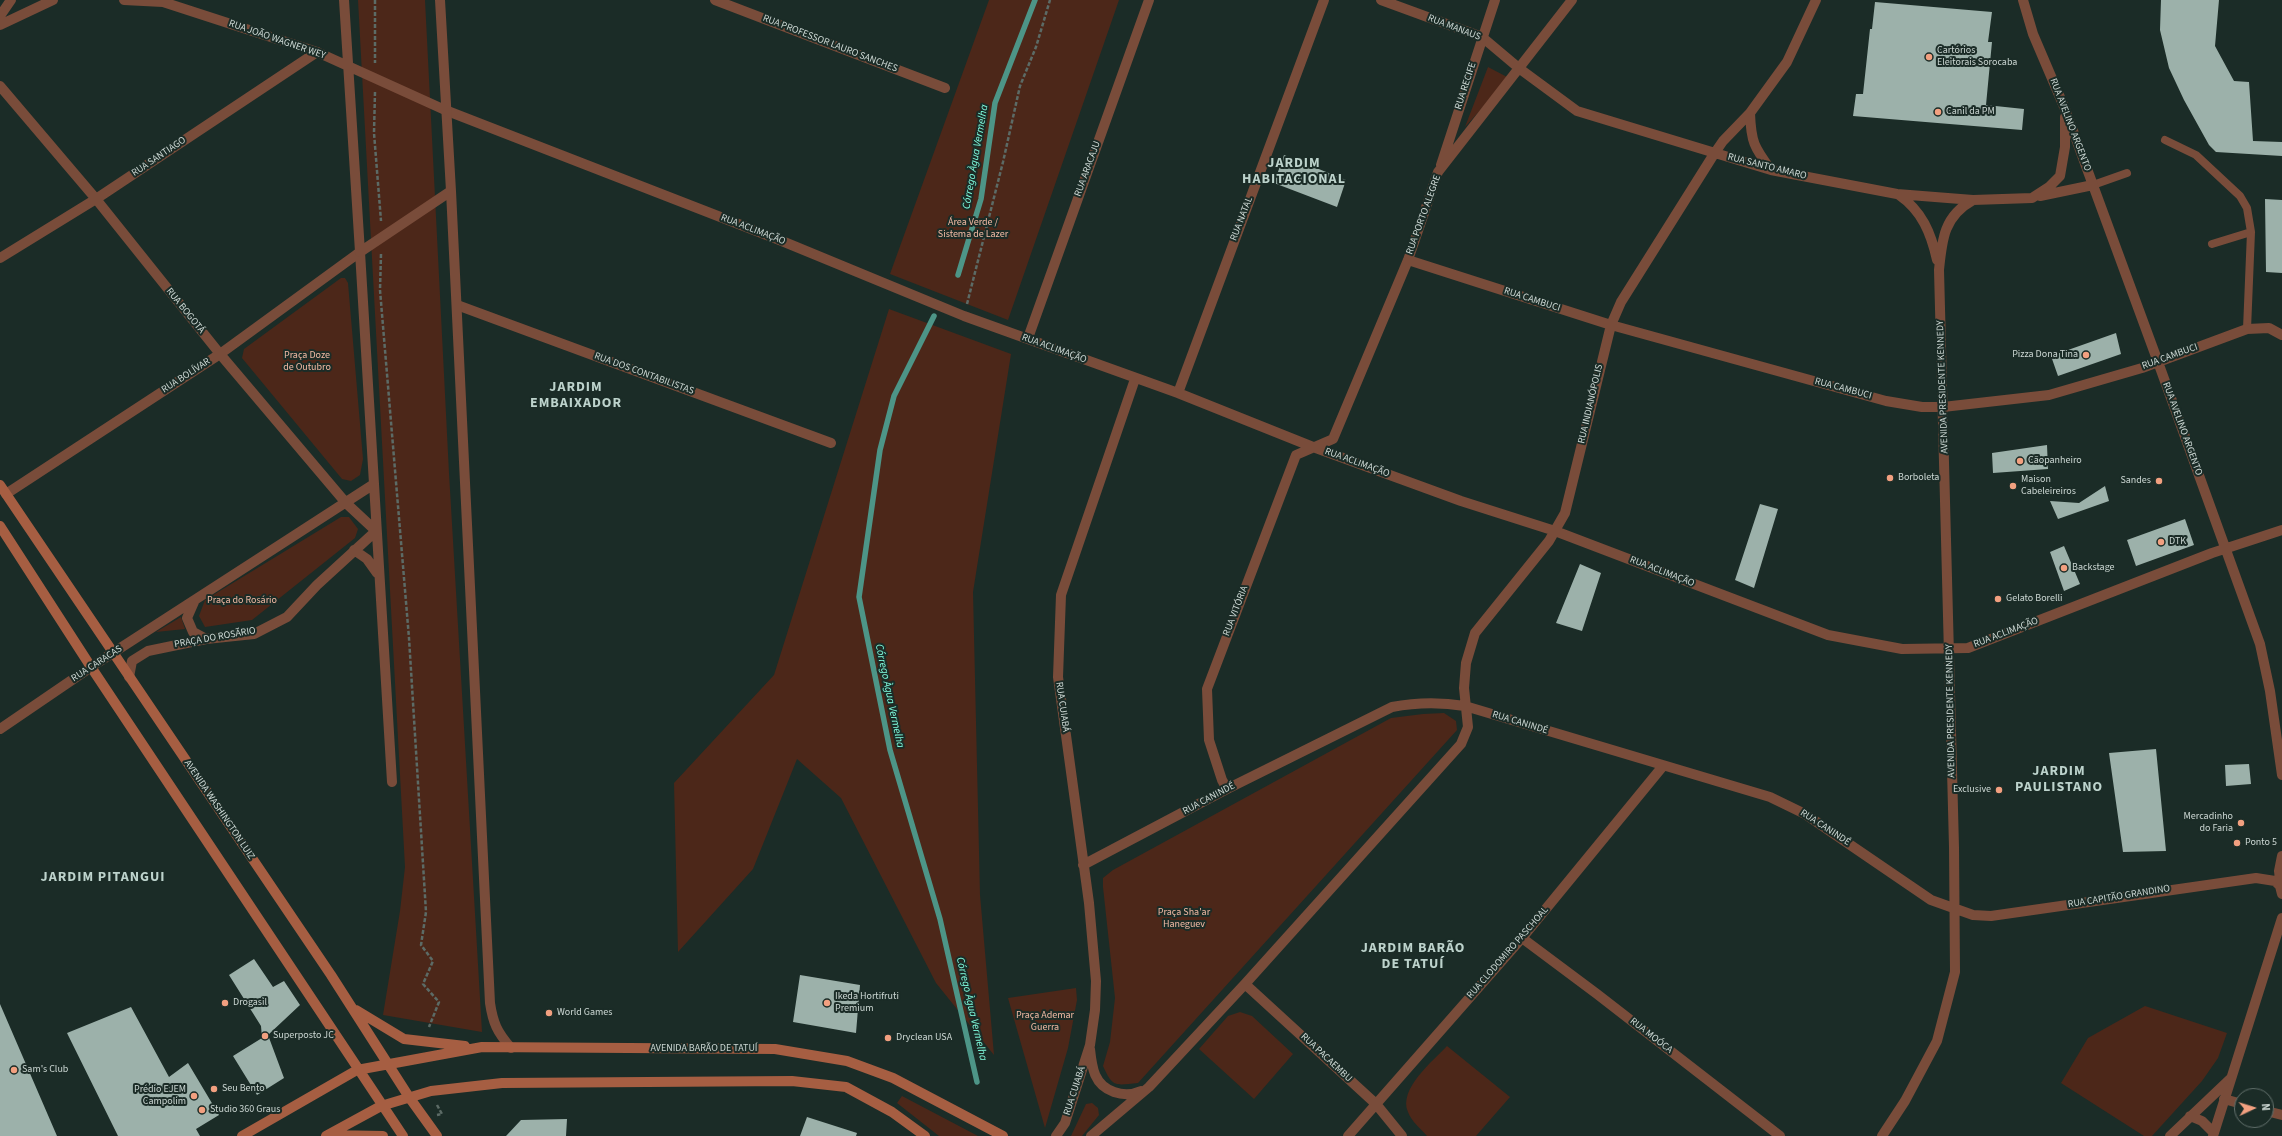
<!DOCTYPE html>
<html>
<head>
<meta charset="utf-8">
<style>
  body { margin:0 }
  #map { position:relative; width:2282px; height:1136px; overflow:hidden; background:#1b2c27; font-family:"Source Sans 3",sans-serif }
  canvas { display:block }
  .north { position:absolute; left:2234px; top:1088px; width:40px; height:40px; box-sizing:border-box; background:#1b2c27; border:1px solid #62706c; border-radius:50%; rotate:86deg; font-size:11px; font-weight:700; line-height:16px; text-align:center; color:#ccd7d3 }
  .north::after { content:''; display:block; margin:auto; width:14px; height:18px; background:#f2a080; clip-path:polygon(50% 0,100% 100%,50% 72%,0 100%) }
</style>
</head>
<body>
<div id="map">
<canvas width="2282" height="1136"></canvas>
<div class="north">N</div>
</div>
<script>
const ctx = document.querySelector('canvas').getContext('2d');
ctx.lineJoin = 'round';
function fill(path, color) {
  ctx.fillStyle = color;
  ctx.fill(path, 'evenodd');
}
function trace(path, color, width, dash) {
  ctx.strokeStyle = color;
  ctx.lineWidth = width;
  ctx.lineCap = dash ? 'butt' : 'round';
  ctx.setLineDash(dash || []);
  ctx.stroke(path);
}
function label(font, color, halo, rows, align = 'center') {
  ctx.font = font + ' "Source Sans 3",sans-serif';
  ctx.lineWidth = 4;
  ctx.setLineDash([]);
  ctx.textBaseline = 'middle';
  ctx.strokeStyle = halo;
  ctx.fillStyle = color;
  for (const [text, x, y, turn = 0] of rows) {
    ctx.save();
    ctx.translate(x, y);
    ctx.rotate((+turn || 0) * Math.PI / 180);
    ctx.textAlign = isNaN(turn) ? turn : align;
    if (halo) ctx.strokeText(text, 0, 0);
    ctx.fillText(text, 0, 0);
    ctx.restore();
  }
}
fill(new Path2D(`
  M358,0H425L449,473L482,1032L383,1015L400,911L405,867Z
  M989,0H1119L1008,320L890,274Z
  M1488,67L1509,78L1465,127Z
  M341,278H345L348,283L363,459L360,475L351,481L342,479L242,358L244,349Z
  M889,309L1011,354L973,592L980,895L994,1055L936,983L841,798L797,759L753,869L678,952L674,783L774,675Z
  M341,517H349L358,529L355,538L252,620L205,627L199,616L205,600Z
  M181,617L185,629L156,632Z
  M1444,713L1456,721L1457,730L1138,1083C1115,1085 1113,1088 1103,1066L1110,1042L1115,998L1103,887V878L1113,870L1391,718L1423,714Z
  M1076,988L1077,1000L1068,1048L1045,1128L1008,998Z
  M2145,1006L2227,1033L2218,1058L2202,1081L2152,1136H2144L2061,1083L2088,1038Z
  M1240,1012L1252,1016L1293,1054L1254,1099L1199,1049L1228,1016Z
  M1447,1046L1510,1097L1476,1136H1427C1421,1129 1411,1121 1408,1112C1398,1089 1433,1061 1447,1046Z
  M902,1096L978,1136H939L897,1103Z
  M1092,1103L1098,1108L1099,1115L1082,1136H1071L1086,1104Z`), '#4c2719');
trace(new Path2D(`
  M958,275L981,199L995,103L1035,0
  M934,316L894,396L880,450L859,597L890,750L940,919L977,1082`), '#4d9587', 5.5);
fill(new Path2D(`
  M2161,0H2219L2215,46L2234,81L2249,82L2253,141L2282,142V156L2216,152L2209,145L2184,100L2169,68L2160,30Z
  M1875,2L1992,12L1988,42H1992L1986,105L2024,109L2022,130L1853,116L1856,94H1863L1870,29H1872Z
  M1284,155L1346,180L1337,207L1274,183Z
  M2265,199L2282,200V273L2266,272Z
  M2116,333L2121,354L2058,376L2051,356Z
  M2047,445L2048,469L1993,473L1992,453Z
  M2105,486L2109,501L2058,519L2050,501L2079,503Z
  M1760,504L1778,509L1754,588L1735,580Z
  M2185,519L2194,545L2136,566L2127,540Z
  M2064,546L2080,584L2064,591L2050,552Z
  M1580,564L1601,573L1582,631L1556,623Z
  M2156,749L2166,851L2123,852L2109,753Z
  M2249,764L2251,784L2226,786L2225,765Z
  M254,959L273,987L284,981L300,1005L268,1035L284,1078L257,1095L233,1056L262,1038L261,1026L229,975Z
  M800,975L860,985L856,1033L793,1022Z
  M0,1004L57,1136H0Z
  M131,1007L169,1077L188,1063L219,1115L196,1129L200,1136H118L67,1033Z
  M807,1117L857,1133L856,1136H800Z
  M567,1119L566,1136H506L521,1120Z`), '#9cb1aa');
trace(new Path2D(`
  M375,0V63
  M375,92L374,133L381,221
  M381,254L380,290L409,638L426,912L421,945L433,961L423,984L439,1002L429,1027
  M967,304L1003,162L1020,86L1036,47L1050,0
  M437,1105L442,1114L437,1115`), '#5c6b66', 2.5, [4, 2]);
trace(new Path2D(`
  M2165,140L2196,155L2240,196L2247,208L2251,232L2247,329
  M2093,185L2127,173
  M2212,244L2251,232`), '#794c3a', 8);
trace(new Path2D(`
  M715,0L945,88
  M1381,0L1482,37L1520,69L1577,111L1771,170L1897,194L1973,200L2032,198L2049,187L2060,176L2065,147V117
  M2023,0L2033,34L2065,109L2158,362L2260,644L2270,691L2282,775
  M0,16L11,0
  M0,25L53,0
  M0,86L96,199L220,354L346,503L376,531
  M445,110L777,239L964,316L1178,393L1313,447L1461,501L1555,531L1828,635L1902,649L1968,648L2212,553L2282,530
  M1750,113C1751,142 1754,147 1771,170
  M1441,165L1495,0
  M1899,195C1922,211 1931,233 1937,260
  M2040,196L2093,185
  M360,252L392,782
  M0,258L96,199L317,52
  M1408,260L1611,325L1886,401L1922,407H1943L2049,395L2142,368L2247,329L2269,328L2282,335
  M457,305L831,443
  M1028,338L1149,0
  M1178,393L1324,0
  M6,494L220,354L360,252
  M354,550L367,559L377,573
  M194,602L187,618L193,632L206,639
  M129,677L132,661L148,651L206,639L254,634L287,617L317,585L376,531
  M0,729L91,667L374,484
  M1227,789L1222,780L1209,740L1207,689L1296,455L1333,439L1408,260L1438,172L1572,0
  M1083,865L1227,789L1392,707C1418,702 1440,702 1465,706L1770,797L1805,814L1931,900L1973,915L1991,916L2256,878L2275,881L2280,886L2282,894
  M2281,888L2279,871L2282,856
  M1522,938L1597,994L1780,1136
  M1245,984L1376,1104L1402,1136
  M1090,1049C1092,1068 1094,1085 1114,1092C1123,1095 1132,1095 1141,1091
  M2224,1099L2242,1104
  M2266,1111L2282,1115
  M2190,1116L2202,1121L2214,1133
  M1056,1136L1065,1123L1090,1045L1095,1010L1096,981L1089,903L1058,677L1061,595L1135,379
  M1091,1136L1149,1087L1245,984L1461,744L1468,727L1464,688L1466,663L1475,633L1549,541L1565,513L1611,325L1621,302L1714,154L1723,141L1750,113L1787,62L1816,0
  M1348,1136L1522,938L1663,766
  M1882,1136L1905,1101L1937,1041L1955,972L1954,847L1939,270C1942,239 1944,216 1973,200
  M2170,1136L2230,1079
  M2213,1136L2282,918`), '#794c3a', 10);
trace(new Path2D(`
  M124,0L163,2L317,52L445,110
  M344,0L360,252L451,191
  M440,0L451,191L490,1003C493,1023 497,1032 511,1048`), '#794c3a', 10);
trace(new Path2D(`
  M0,485L331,975L409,1097L437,1136
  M0,526L91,667L403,1136
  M356,1010L404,1039L465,1046
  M328,1135L383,1136
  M242,1136L357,1070L482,1047L775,1049L847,1061L893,1078L1003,1136
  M326,1136L381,1106L431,1091L502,1083L792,1081L846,1087L892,1112L925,1136`), '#a65e42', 10);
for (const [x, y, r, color] of [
  [1929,57,4,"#f2a080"],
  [1938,112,4,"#f2a080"],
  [2086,355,4,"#f2a080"],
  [2020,461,4,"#f2a080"],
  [1890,478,4,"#f2a080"],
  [2159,481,4,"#f2a080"],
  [2013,486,4,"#f2a080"],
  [2161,542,4,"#f2a080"],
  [2064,568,4,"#f2a080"],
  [1998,599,4,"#f2a080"],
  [1999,790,4,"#f2a080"],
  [2241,823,4,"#f2a080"],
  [2237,843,4,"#f2a080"],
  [225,1003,4,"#f2a080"],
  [827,1003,4,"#f2a080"],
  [549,1013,4,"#f2a080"],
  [265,1036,4,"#f2a080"],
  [888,1038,4,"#f2a080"],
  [14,1070,4,"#f2a080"],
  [214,1089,4,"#f2a080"],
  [194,1096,4,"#f2a080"],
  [202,1110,4,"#f2a080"]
]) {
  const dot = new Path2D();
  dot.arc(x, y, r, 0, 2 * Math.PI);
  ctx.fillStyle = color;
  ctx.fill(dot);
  trace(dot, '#1b2c27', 1.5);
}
label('10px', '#ccd7d3', '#1b2c27', [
  ["RUA MANAUS",1454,28,21],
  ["RUA JOÃO WAGNER WEY",277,40,19],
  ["RUA PROFESSOR LAURO SANCHES",830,44,21],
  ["RUA RECIFE",1466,86,-72],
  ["RUA AVELINO ARGENTO",2070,125,69],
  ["RUA SANTIAGO",159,157,-34],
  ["RUA SANTO AMARO",1767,167,14],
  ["RUA ARACAJU",1088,169,-70],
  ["RUA PORTO ALEGRE",1424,215,-70],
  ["RUA NATAL",1242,219,-69],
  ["RUA ACLIMAÇÃO",753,230,21],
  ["RUA CAMBUCI",1532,300,18],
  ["RUA BOGOTÁ",185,311,51],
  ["RUA ACLIMAÇÃO",1054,349,20],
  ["RUA CAMBUCI",2170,357,-20],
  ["RUA DOS CONTABILISTAS",644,374,20],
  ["RUA BOLÍVAR",186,376,-33],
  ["AVENIDA PRESIDENTE KENNEDY",1943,387,-92],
  ["RUA CAMBUCI",1843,389,15],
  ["RUA INDIANÓPOLIS",1591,404,-77],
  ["RUA AVELINO ARGENTO",2182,429,70],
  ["RUA ACLIMAÇÃO",1357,463,20],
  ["RUA ACLIMAÇÃO",1662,572,21],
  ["RUA VITÓRIA",1236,611,-69],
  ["RUA ACLIMAÇÃO",2006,633,-21],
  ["PRAÇA DO ROSÃRIO",215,638,-10],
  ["RUA CARACAS",97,664,-33],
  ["RUA CUIABÁ",1062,707,82],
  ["AVENIDA PRESIDENTE KENNEDY",1951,711,-91],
  ["RUA CANINDÉ",1520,723,17],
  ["RUA CANINDÉ",1209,799,-28],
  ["AVENIDA WASHINGTON LUIZ",219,810,56],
  ["RUA CANINDÉ",1825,828,33],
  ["RUA CAPITÃO GRANDINO",2119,897,-9],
  ["RUA CLODOMIRO PASCHOAL",1508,953,-49],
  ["RUA MOÓCA",1651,1036,38],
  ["AVENIDA BARÃO DE TATUÍ",704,1049],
  ["RUA PACAEMBU",1326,1058,43],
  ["RUA CUIABÁ",1075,1091,-72]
]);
label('10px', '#ccd7d3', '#1b2c27', [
  ["Cartórios",1937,51],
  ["Eleitorais Sorocaba",1937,63],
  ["Canil da PM",1946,112],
  ["Pizza Dona Tina",2078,355,"right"],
  ["Cãopanheiro",2028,461],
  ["Borboleta",1898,478],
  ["Maison",2021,480],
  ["Cabeleireiros",2021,492],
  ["Sandes",2151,481,"right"],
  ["DTK",2169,542],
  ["Backstage",2072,568],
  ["Gelato Borelli",2006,599],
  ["Exclusive",1991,790,"right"],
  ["Mercadinho",2233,817,"right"],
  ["do Faria",2233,829,"right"],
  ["Ponto 5",2245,843],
  ["Ikeda Hortifruti",835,997],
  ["Premium",835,1009],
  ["Drogasil",233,1003],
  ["World Games",557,1013],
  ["Superposto JC",273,1036],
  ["Dryclean USA",896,1038],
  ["Sam's Club",22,1070],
  ["Seu Bento",222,1089],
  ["Prédio EJEM",186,1090,"right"],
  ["Campolim",186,1102,"right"],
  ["Studio 360 Graus",210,1110]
], 'left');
label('10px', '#f3baa4', '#1b2c27', [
  ["Área Verde /",973,223],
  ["Sistema de Lazer",973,235],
  ["Praça Doze",307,356],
  ["de Outubro",307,368],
  ["Praça do Rosário",242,601],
  ["Praça Sha'ar",1184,913],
  ["Haneguev",1184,925],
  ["Praça Ademar",1045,1016],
  ["Guerra",1045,1028]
]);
label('italic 11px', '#80fddf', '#1b2c27', [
  ["Córrego Àgua Vermelha",976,157,-80],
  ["Córrego Àgua Vermelha",889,696,78],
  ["Córrego Àgua Vermelha",971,1009,77]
]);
ctx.letterSpacing = '1px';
label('bold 14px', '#bdd3cc', '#1b2c27', [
  ["JARDIM",1294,164],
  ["HABITACIONAL",1294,180],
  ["JARDIM",576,388],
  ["EMBAIXADOR",576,404],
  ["JARDIM",2059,772],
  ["PAULISTANO",2059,788],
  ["JARDIM PITANGUI",103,878],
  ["JARDIM BARÃO",1413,949],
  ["DE TATUÍ",1413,965]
]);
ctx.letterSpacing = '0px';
</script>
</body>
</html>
